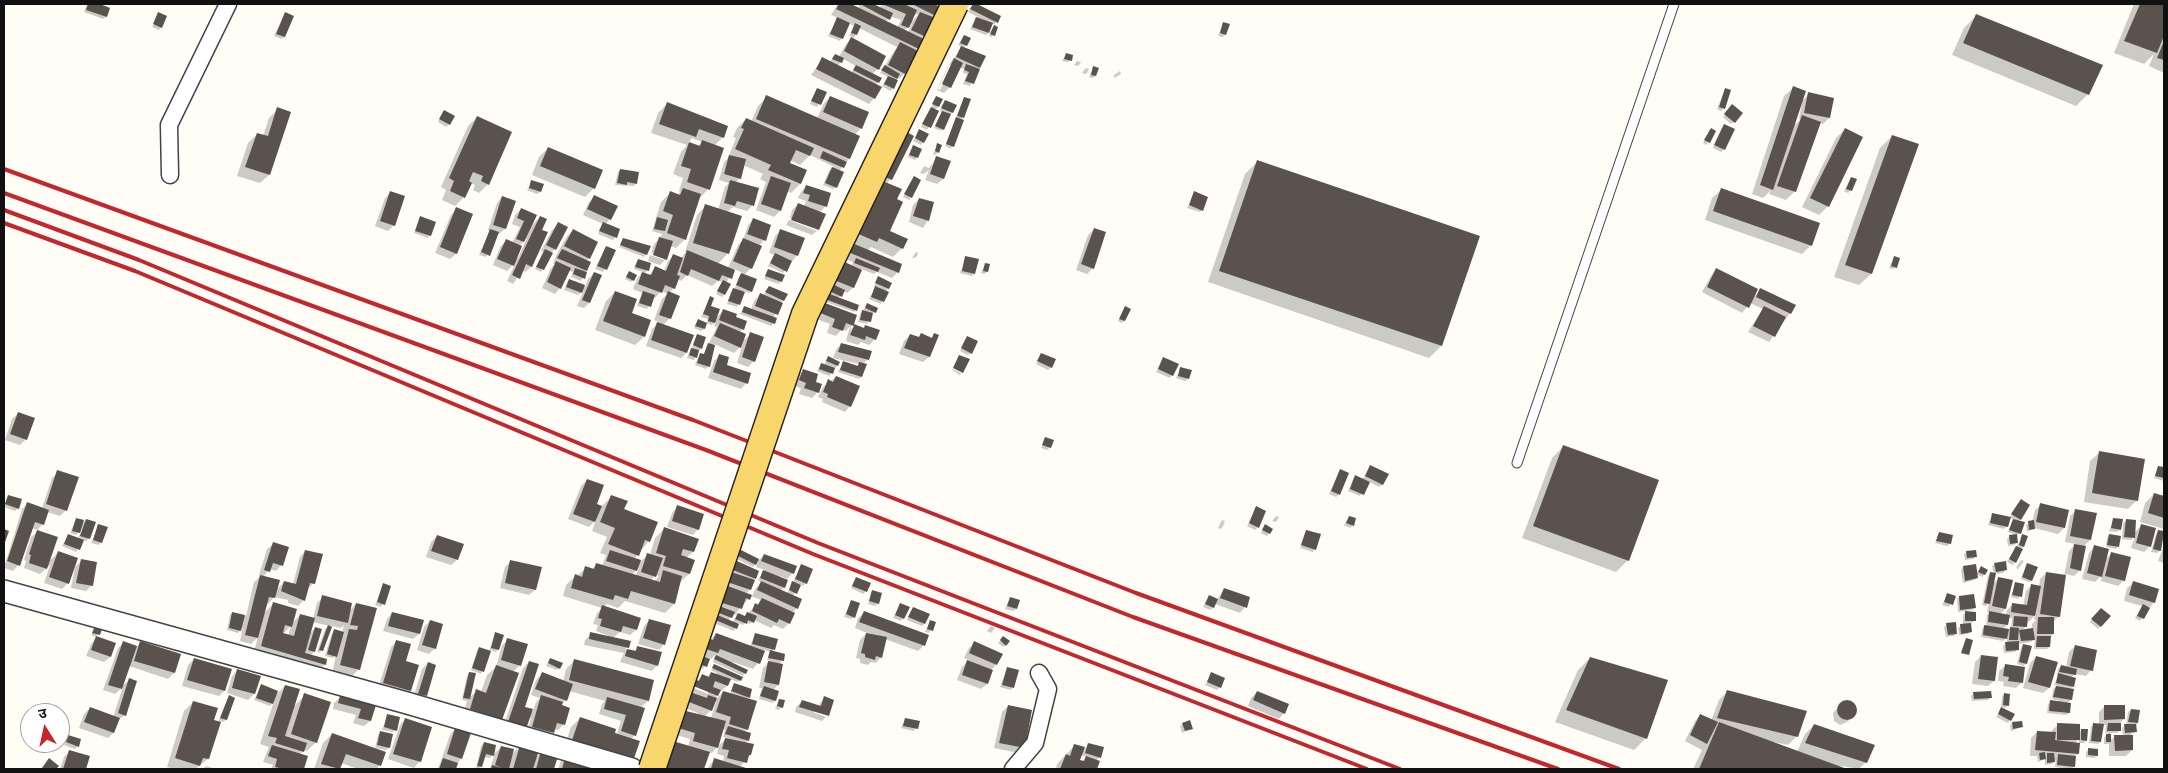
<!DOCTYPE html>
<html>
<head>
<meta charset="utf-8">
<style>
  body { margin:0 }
  #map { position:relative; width:2168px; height:773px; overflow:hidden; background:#fffdf5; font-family:Bitter,"Noto Sans Devanagari",serif }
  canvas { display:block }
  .frame { position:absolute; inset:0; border:5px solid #111; pointer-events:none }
  .north { position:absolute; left:20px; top:703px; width:50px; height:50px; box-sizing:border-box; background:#fff; border:1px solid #a0a0a0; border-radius:50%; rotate:350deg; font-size:14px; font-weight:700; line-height:20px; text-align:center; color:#111 }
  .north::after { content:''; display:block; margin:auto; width:18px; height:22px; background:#c4262e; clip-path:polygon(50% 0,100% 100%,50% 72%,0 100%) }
</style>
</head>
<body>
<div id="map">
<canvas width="2168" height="773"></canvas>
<div class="frame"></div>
<div class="north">उ</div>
</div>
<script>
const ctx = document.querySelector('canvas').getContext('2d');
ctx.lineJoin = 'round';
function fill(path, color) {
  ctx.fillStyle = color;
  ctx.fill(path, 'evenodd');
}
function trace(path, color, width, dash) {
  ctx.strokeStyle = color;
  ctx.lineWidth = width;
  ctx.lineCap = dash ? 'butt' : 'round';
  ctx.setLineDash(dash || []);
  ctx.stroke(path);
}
fill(new Path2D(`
  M87,4H97L109,8L106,17L103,19L84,12Z
  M838,4H848L858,8L860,4H878L876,6L880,8L882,4L905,6L906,4H939L904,74L899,79L896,78L894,80L893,88L890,91L882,86L888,77L880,73L897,47L859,28L856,35L852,39L878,69L872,74L878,82L876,85L874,98L869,104L811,75L823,58L830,62L835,55L839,57L846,44L853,37L849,36L854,26L849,23L840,41L828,36L838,18L831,15ZM914,13L918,15L910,23ZM890,16L901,20L897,28L886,22ZM912,23L908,33L904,31ZM843,59L856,66L851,73L838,66Z
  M973,4L1000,16L994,25L992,23L988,33L994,27V35L991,37L989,36L992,30L986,35L970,29L978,17L968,12Z
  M2134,4H2164V73L2149,66L2154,54L2144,64L2114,53Z
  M159,14L161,27L159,30L152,27Z
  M285,14L284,37L282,39L274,36Z
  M1976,16L2088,94L2076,106L1952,55L1964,28Z
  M1223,23L1225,35L1223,37L1218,36Z
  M964,36L966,45L963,48L979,67L970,86L963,84L967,74L963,73L964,69L959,67L950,87L944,93L937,90L948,66L962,47L958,45ZM949,65H952L940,90L938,89Z
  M1066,54L1071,60L1068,62L1062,61Z
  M1077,61L1081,62L1078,66L1074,65Z
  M1086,68L1089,69L1088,71L1086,74L1082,73Z
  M1093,68L1095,76L1093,78L1089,77Z
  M1120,71L1121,74L1114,78V75Z
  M1793,88L1801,102L1809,94L1833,99L1829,118L1823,124L1819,123L1795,191L1786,200L1769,194L1771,190L1763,198L1752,194L1784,96ZM1800,103H1802L1799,119H1801L1792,127Z
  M817,90L825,93L817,107L810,104Z
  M1725,90L1724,108L1721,111L1717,109Z
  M767,97L817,119L824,103L830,97L861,128L855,135L859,136L849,159L839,171L836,187L833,189L823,185L829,171L834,167L810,155L800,165L790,160L789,164L805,171L800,184L791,193L787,191L780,211L774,217L756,210L766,182L760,179L763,174L743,165L740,178L735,183L753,205L747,211L733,207L727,212L728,253L718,264L728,268L738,245L743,240L748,225L753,220L764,240L759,246L751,268L744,275L751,291L749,293L744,291L737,307L727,304L731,292L734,290L739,277L743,273L734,269L726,283L724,295L722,297L716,294L722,282L718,281L712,286L687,275L681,281L678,279L674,288L669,293L670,318L663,325L686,353L681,358L646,346L652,329L659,322L654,320L662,299L667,294L661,291L655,298L653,297L647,309L637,306L642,293L633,289L637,279L643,272L634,269L636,263L638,260L648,270L644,274L649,276L655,268L664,271L668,261L674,255L681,258L686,252H685L697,215L705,206L718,210L725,187L729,183L719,180L724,162L728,158L736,138L733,137L737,128L746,119L751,122L758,106Z
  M937,97L938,107L934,110L937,112L927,130L921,127Z
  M964,98L969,100L951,149L945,146Z
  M945,101L956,106L941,131L934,128L942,112L940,110Z
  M667,104L723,137L714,146L708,189L700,198L685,239L676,248L670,246L666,259L660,265L648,261L650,255L664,260V257L651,253L654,244L660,238L662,234L652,231L661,202L670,193L677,195L680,192L679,191L683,178L673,174L681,152L687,145L651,133L658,113ZM692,138L702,142L698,146L688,143Z
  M278,109L269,175L260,183L237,176L248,143L257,134L263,136L269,118Z
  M1730,109L1734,122L1731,124L1723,117Z
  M442,115L449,124L446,127L438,122Z
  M477,117L488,184L479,193L473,190L475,185L471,183L464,197L455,206L442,200L446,190L441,187L468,126Z
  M1722,128L1724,149L1721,152L1713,148Z
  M1711,129L1709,142L1706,145L1703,143Z
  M1845,129L1828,206L1819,215L1802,207L1836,138Z
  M919,131L923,142L921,145L913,141Z
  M1892,136L1917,145L1871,274L1859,285L1834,277L1880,148Z
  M899,139L891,179L886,184L896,199L888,231L902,248L893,257L871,247L867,251L898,272L892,278L877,272L874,274L861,269L853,288L847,293L843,291L838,299L856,310L854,312L826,302L825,305L855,316L850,330L855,325L863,328L866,326L875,339L869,345L861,342L858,345L846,341L850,326L846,331L842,329L836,336L827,333L830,324L808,316L828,287L851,266L853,262L843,258Z
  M938,144V152L936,155L933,154Z
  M913,146L917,158L915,160L908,157Z
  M548,148L594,188L585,197L532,175L539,157Z
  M937,158L949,162L943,179L937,184L925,180L929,170L924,174L920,173L924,166L929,168Z
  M1257,162L1478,237L1441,346L1429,358L1208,282L1245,174Z
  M620,170L636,183L634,186L615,185L618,172Z
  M914,177L911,197L909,200L903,197Z
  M1851,178V190L1848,193L1844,191Z
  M532,181L540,192L537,194L527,190Z
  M806,186L826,206L819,213L824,214L817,231V228L790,218L792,210L798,204L804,206L806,201L798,198L801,192Z
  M1721,190L1811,245L1802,254L1705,220L1712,198Z
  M391,192L394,225L388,231L375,226L385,198Z
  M1195,193L1202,210L1200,212L1187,208Z
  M595,196L610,219L605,225L615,237L613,240L598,234L603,224L583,215L589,202Z
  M502,197L515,202L505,229L499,234H497L486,257L479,255L490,231L488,230L497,203Z
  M919,199L928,220L923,228L909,222L913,205Z
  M457,209L472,215L456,254L450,259L435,253L451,215Z
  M521,209L530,227L540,217V230L547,233L531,267L525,272L522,271L513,284L507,281L516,262L507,271L493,265L500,247L506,241L512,243L520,227L512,224L515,215ZM527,238L518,258L516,257L519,246Z
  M421,218L435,223L428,238L414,233Z
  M789,220L817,231L812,235L786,225Z
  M558,224L566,228L541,272L535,269L543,252L541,251L552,230Z
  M781,230L797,255L783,273L768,266L775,255L769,253L775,236Z
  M1094,230L1093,268L1087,274L1076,270L1088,235Z
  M573,231L589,258L586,261V270L581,281L571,277L573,272L568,270L560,288L555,294L542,288L551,268L555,264H553L556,256L567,236Z
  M624,239L646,254L644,257L619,247Z
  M606,248L614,251L603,272L595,269Z
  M916,252L918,253L917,256L914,258H912Z
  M966,257L974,274L972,276L960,273Z
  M1894,258L1896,267L1893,269L1889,268Z
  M985,264L987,272L984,274L981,273Z
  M768,270L781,281L779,284L764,279Z
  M1716,270L1753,297L1761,290L1790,313L1769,342L1748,332L1763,309L1750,303L1742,313L1702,292L1711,276Z
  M594,273L589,303L584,308L577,306L584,290L578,295L564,290L567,283L569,280L585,287L588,279Z
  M627,275L633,280L631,282L625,279Z
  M879,278L890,283L881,304L869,299L876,287L874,286Z
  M769,287L783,300L773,318L774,323L771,326L740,314L744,307L751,310L754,301L760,295L763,296Z
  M615,292L644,337L635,345L595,330L606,301Z
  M710,298L709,307L716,318L724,310L734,317L743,329L739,333L740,347L734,353L714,344L709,357V366L706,369L695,365L698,357L703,355L717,327L714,326L716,321L712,325L706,323L708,319L701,317Z
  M867,305L875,312L872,314L867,324L858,322L860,314Z
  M1126,308L1124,321L1122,323L1118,321Z
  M698,321L704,329L701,331L694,328Z
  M751,334L754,361L748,367L737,363L744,340Z
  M910,335L918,338L921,335L931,338L934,335L937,336L929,357L923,362L899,354L904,341Z
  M697,336L701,348L694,360L687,358Z
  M965,340L971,353L968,355L960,351Z
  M841,344L868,359L863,364L861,377L859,379L838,372L843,363L857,366L859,364L833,358L836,350Z
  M1041,354L1051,367L1048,370L1036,364Z
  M720,355L725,365L746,383L741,389L708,378L714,361Z
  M828,358L837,366L829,376L817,371L819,367L824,365Z
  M1163,359L1172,375L1170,378L1156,372Z
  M1181,368L1188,379L1185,381L1176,378Z
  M952,369L961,373L960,375L952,370Z
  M803,371L814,383L818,392L812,398L799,394L801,388L794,386L797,376Z
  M836,377L850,406L845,412L822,402L823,399L818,397L823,387Z
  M18,413L26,439L20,445L5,440L12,419Z
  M1045,439L1050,447L1047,450L1041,448Z
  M1564,446L1628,560L1616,572L1522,538L1552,458Z
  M2099,453L2137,500L2128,509L2084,502L2090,461Z
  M1371,466L1387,475L1382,485L1379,487L1368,481L1360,496L1348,491L1353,479L1355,477L1362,480Z
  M2158,467L2164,468V481L2154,478Z
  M1340,471L1339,494L1336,497L1329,494Z
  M58,472L66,510L60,516L47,512L43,524L37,530L31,528L18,565L13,571L4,568L22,509L28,503L42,508L52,478Z
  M587,480L595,505L601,507L611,497L649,541L634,559L641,561L648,555H650L655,538L664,529L693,552L686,558L693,560L689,574L679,583L674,604L665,613L625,601L618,608L607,604L604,607L636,630L630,635L620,632L613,638L628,647L625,649L633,652L638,647L657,665L652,671L620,662L624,653L584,645L585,640L591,634L609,638V636L596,631L598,625L593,624L597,613L602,608L563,596L566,585L575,576H577L586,568L591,570L597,564L602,566L606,555L600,553L607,537L592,531L596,520L589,527L568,519L581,486ZM639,567L636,576L632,575ZM656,575L659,576L655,581H650Z
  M2164,488V529L2140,522L2145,503L2154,494L2162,497Z
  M8,496L18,508L15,511L4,507Z
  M2018,503L2029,506L2018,522L2020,533L2017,535L2008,532L2014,520L2010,517Z
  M2041,505L2068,511L2064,528L2058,534L2034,528L2027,532L2026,525L2032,522L2035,510Z
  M677,507L698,529L693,535L667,527L672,513Z
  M1257,507L1258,527L1255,530L1247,526Z
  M2076,510L2090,540L2083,547L2080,570L2074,576L2065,574L2059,616L2053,622V634L2050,637L2049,647L2047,649H2034L2035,638L2031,642L2018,644V649L2015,652L2004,653L2003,646L2007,643V637L2003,641L1981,637L1982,629L1986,626L1987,615L1990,612H1987L1989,603L1986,606L1982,605L1988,576L1991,573L1994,574L1992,566L1995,564L2006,570L2003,573L1994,574L1992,585L1999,578L2005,609L2000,614L2006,615L2007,610L2013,604L2023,606L2026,591L2032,585L2039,587L2040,579L2046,573L2064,576L2069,551L2076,544L2065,542L2070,516ZM2035,615L2034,619L2036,620L2032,624V629L2022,631L2026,626V621L2029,622ZM2009,618H2012L2011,629H2003L2007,625Z
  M1993,514L2007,526L2004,529L1988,525Z
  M1276,516L1279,517L1276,522L1272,521Z
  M1349,517L1353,525L1350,528L1344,525Z
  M76,519L80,526L86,520L89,538L86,541L83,540L76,552L62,546L68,535L78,539L82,529L76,535L70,533Z
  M2114,519L2120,529L2117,532L2109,531Z
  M1222,520L1225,521L1223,526L1221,529L1218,528Z
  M2126,521L2134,533L2142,525L2150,546L2144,552L2131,548L2135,536L2131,540L2122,539L2123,523Z
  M99,526L101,542L99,545L91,543Z
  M1263,529H1272L1267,536L1261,533Z
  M1306,531L1315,549L1313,552L1300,548Z
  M2158,531L2164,533L2160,551L2157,553L2151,552L2156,534Z
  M37,532L48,562L58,553L68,583L62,589L44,583L50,565L40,574L24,568L26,561L24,560L31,537Z
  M1939,533L1950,543L1947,546L1935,543Z
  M2110,535L2118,546L2116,549L2106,547L2107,538Z
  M437,536L462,545L457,560L451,565L426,557L431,542Z
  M2010,536L2017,542L2014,545L2008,546L2007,539Z
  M2023,536V546L2013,565L2007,562Z
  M273,544L281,565L276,571L270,569L263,577L276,590L284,582L293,584L300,557L305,551L314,583L307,589L304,600L298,606L288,603V600L274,597L268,604L266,603L263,614L274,603L291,624L300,615L313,619L317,603L323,597L349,611L356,604L375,609L359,669L350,678L332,674L336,655L333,658L325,656L332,633L335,631L342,633L344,625L341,628L331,626L320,653L317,652L325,629L329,626L313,622L309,634L315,628L314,652L311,655L325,664L316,673L253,655L258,637L251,644L240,641L243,627L238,633L227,630L230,615L233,613L246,616L254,582L261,576L259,575L267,549ZM291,626L288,636L283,634Z
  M2164,546V563L2158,561Z
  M2094,547L2105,560L2112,553L2124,580L2118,586L2101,581L2102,575L2095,582L2082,579L2089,553Z
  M737,550L759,560L764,555L793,573L787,579L780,576L779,578L784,587L780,591L787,594L801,566L806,583L803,586L800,584L793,596L797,608L792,613L789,623L783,629L774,625L771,628L754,620L750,624L746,622L743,625L738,623L734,631L706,620L737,563L758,571L750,589L746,594L752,596L756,588L762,582L758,580L765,570L756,567L758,561L753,567L733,557ZM751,596L761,600L744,617L736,613ZM733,614L737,615L733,622L728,621Z
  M1967,552L1975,557L1973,559L1965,560L1964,554Z
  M2021,560L2024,561L2018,569L2016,568Z
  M81,561L92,585L86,591L71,588L75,567Z
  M511,561L535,590L529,595L500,588L505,567Z
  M1975,565L1976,574L1981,568L1986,571L1984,575L1982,577L1976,574L1977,578L1974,580L1963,583L1961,570L1963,567Z
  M2028,565L2031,580L2029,582L2021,579Z
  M856,578L866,591L863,594L851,588Z
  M2133,583L2154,602L2140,621L2135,618L2142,606L2124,601L2127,588Z
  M2016,584L2020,596L2018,599L2011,597Z
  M383,585V604L381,607L375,605Z
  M1224,589L1245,607L1240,613L1215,604L1211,610L1203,607L1209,596L1217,600Z
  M873,591L878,603L875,606L868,604Z
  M1948,594L1954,596L1949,607L1942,605Z
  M1959,597L1975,608L1972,610L1958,612L1957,599Z
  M1010,598L1019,601L1014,611L1005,609Z
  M851,602L854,617L851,619L844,617Z
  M900,605L908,608L901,621L893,618Z
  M913,608L924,624L922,626L907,620Z
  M2101,610L2109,616L2098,629L2090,622Z
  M1966,612L1975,621L1970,623L1971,632L1968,634L1959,635L1958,628L1963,625V615Z
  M392,613L419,634L413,639L383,631L387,619Z
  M864,613L927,636L923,646L918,651L885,639L881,657L876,663L871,662L868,665L860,663V659L856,658L860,640L867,633L855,628L858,618Z
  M649,620L664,644L659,650L638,644L644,626Z
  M430,621L435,648L429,654L417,650L424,627Z
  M930,621L934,623L929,633L925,632Z
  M1947,625L1956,633L1954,636L1946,637L1944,627Z
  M991,626L995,628L991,633L987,631Z
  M96,627L101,630L96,637L91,635Z
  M495,634L498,649L496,652L490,650L481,674L471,670L477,651L479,648L489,651Z
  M716,634L750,646L755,634L774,649L772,652L782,661L779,664L778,685L773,690L775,701L773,703L759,699L762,688H759L763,668L770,661L767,660L771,652L764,650L758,663L753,669L733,662L732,664L745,673L743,676L713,662L716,654L711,659L709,658L703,669L695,665L710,640Z
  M1004,637L1008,642L1003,647L998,643Z
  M96,638L110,657L104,662L86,656L91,644Z
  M508,640L520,665L513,672L501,719L462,717L467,701L462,700L467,676L469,673V698L477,691L481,692L487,675L496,667L502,645Z
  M397,641L405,662L410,691L404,696L378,689L391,647Z
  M975,642L996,665L990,671L987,684L981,689L957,680L962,667L969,660L964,658L969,648Z
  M123,643L136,647L141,643L179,655L174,673L168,679L129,666L121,687L129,680L125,715L118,720L113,733L108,738L79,728L84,714L90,708L113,717L123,687L115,694L103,690L118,648Z
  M2024,645L2026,663L2024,666L2017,664L2021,648Z
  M2075,646L2091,670L2086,676L2075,674L2071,678L2073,686L2070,689L2072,690L2071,700L2067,703L2069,713L2066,715L2047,713L2048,704L2051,702L2059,703V701L2052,699L2053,689L2057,686L2054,685L2059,674H2057L2058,669L2061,666L2066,667L2069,652Z
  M1981,656L1994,681L1988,686L1972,684L1975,662Z
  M2036,657L2049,688L2043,693L2023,688L2030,663Z
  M1590,658L1646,738L1634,750L1555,722L1578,670Z
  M194,659L224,691L219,696L182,686L188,665Z
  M550,659L559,668L557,670L546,666Z
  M575,660L653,681L648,701L640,708L635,735L631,739L627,769H587L592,765L588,763L586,769H558L561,761L566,756L562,755L571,727L580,718L617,734L621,721L599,714L602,704L605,701L569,691L566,700L560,706L564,724L558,730L554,729L547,738L527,732L531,718L529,717L503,728L523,668L529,662L523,707L533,711L536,702L540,698L531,695L536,680L542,674L563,682L566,669Z
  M428,663L425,696L420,701L413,699L422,669Z
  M715,666L740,680L738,682L730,679L727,686L721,691H719L715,700L723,692L730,694L735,684L749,697L746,699L747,729L744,732L748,740L745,744L750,755L740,767L746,769H707L714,760L723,762L724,756L717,754L719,745L712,753L708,752L703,769H652L688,747L690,739L673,734L677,717L697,715L698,713L679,706L689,686L708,694V691L696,682L702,676L707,677L711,673L716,675L717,673L711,670ZM714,701L716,702L711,718L704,717L711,710ZM722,729L725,730L723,737L727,738L717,747Z
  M2005,666L2022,682L2016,688L2003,686L2004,682L1998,681L1999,671Z
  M1007,668L1013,688L1010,690L1000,687Z
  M238,670L259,676L254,694L248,700L227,693L232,676Z
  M1212,674L1220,687L1217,690L1205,685Z
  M261,686L275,696L285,686L293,707L305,695L316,742L307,751L304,750L299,755L307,757L303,769H271L273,765L263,762L269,747L260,744L274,701L270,706L254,700Z
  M1728,691L1797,736L1788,745L1773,742V743L1797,752L1805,734L1814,725L1866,762L1859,769L1841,766L1840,768L1844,769H1693L1702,750L1685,741L1695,721L1701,715L1711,721L1719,700Z
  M1257,692L1284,713L1279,719L1248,706L1251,698Z
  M1974,693L1990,697L1988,700L1972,701L1971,696Z
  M2004,694L2008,705L2005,708L2001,707L2002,697Z
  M229,697L226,720L223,722L220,721L208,759L195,769H175L167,767L184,711L193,702L213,720L218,722Z
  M340,697L375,706L370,721L364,726L353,723L356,715L333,709L334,703Z
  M824,698L833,701L813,712L826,717L822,721L795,712L796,707L802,701L818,706Z
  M779,700L782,707L779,710L775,709Z
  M1849,701L1855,706L1856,713L1847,722L1840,725L1834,721L1833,713L1841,704Z
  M1008,706L1023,748L1018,753L994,748L1002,712Z
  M2105,706L2124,719L2120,723L2119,731L2117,733H2110V741L2115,736H2123L2122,728L2126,725L2128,712L2131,710L2137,723L2135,732L2131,734L2132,750L2126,756H2109V744H2104V738L2108,733H2105L2106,725H2103L2100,742L2098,744L2089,743L2091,727L2094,724L2099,725V712Z
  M2002,709L2010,720L2008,723L1996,717Z
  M387,716L396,730L393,732L382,730Z
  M405,719L431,728L419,762L414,768L388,759L400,725Z
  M905,719L918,722L914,731L901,728Z
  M2012,723L2021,727L2011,731L2010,726Z
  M1183,724L1192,728L1182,733L1180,726Z
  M2058,725L2079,733L2082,730L2086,740L2084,743H2079V739L2075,743L2078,754L2075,756L2074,766L2072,769L2055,767L2056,760L2051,764L2045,765V759L2038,762L2037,756H2030L2031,738L2037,732L2052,733V730Z
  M455,729L461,758L455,769H438L450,735Z
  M380,733L389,748L386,750L375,748L378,735Z
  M332,734L380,765L376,769H358L341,763L339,769H314L323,743Z
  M69,736L78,746L75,749L64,745Z
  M484,743L495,746L492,756L490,758L484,757L481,767L476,769L481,746Z
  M1088,744L1100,757L1096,761L1098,762L1095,769H1056L1057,764L1075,745L1085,749ZM1081,755L1087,757L1082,762L1079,760Z
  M520,746L535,759L541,752L556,757L553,769H490L495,753L501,747L511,755Z
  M2088,750L2097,755L2094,758L2086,757V752Z
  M70,751L88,757L84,769H60L64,757Z
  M206,766L216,769H203Z`), '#0003');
fill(new Path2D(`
  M88,4H100L110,8L107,17L86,10Z
  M839,4H851L924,39L919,49L836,9Z
  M860,4H873L893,13L890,20Z
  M882,4H904L917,10L909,28L901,25L906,14Z
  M912,4H934L940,7L936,16Z
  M973,4H977L1001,16L998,23L970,9Z
  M2140,4H2164V36L2157,53L2124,41Z
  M158,12L167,16L162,28L153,24Z
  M285,12L294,16L285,37L276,34Z
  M920,12L933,17L924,36L911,30Z
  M1976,14L2103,65L2089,95L1963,43Z
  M837,17L850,23L843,39L830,34Z
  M976,17L993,23L989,33L972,27Z
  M1223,22L1230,24L1226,35L1220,33Z
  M855,23L861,26L857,35L851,33Z
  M994,25L998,27L995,36L990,34Z
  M964,35L971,38L967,46L960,43Z
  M851,37L886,56L879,70L844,51Z
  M2164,41V60L2157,58Z
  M900,42L918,51L905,74L888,65Z
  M961,46L986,56L980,68L956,57Z
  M1066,53L1073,55L1072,61L1064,59Z
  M835,54L844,58L842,63L832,59Z
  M822,57L882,87L875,99L816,69Z
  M954,58L963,63L951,88L942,84Z
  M966,64L980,69L974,84L965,81L969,72L964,70Z
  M856,65L882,78L879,83L853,70Z
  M885,65L900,74L897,79L881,70Z
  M1093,66L1099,68L1096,76L1091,75Z
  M888,76L898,80L894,89L884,84Z
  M1793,86L1806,91L1773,190L1760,185Z
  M817,88L827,92L821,105L811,101Z
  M1725,88L1731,90L1725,109L1719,107Z
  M1808,92L1834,98L1830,118L1804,113Z
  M766,95L860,136L850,159L756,119Z
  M830,96L869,112L862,129L823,112Z
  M936,96L943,99L939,107L932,104Z
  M964,97L971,99L964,118L957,116Z
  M945,100L957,105L953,113L941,108Z
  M667,102L728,126L724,138L699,129L696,137L659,124Z
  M1732,104L1743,113L1735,123L1724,114Z
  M277,107L291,112L270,175L245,167L257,133L268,136Z
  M931,107L939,111L931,128L922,124Z
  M444,110L455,116L450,125L439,119Z
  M942,111L951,114L944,130L935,126Z
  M1802,115L1821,122L1796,192L1777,186Z
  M477,116L512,132L489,185L481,181L483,176L473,172L469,181L472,183L465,198L450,191L454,181L449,178Z
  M956,117L964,120L954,147L946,144Z
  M746,118L814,148L810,156L796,150L790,163L807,170L801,184L768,170L771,165L735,149L744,129L741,128Z
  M1724,124L1735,129L1725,150L1714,145Z
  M1711,128L1716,131L1710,143L1704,140Z
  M1845,128L1863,137L1829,207L1810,198Z
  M919,129L929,134L924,143L915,138Z
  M905,131L914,136L892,180L883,176Z
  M1892,135L1919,144L1872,274L1845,265Z
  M702,140L724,148L710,190L687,182L691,169L681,166L689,142L700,146Z
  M937,143L942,145L939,153L935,151Z
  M913,145L922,149L918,158L909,155Z
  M548,147L603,170L595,189L540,166Z
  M823,151L847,162L844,168L820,158Z
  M729,155L746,159L741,179L724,174Z
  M936,156L951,161L944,179L930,174Z
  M1257,160L1480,236L1442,346L1219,271Z
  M832,167L844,172L837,188L825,183Z
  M620,169L639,172L637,184L627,182V185L617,183Z
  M771,176L791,183L781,211L761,204Z
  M914,176L921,180L912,198L904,194Z
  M1851,177L1857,179L1852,191L1846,189Z
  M531,180L544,184L541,192L529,188Z
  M730,180L759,188L754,206L737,201L735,206L724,203Z
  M880,180L902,189L897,199L903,202L890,231L908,239L903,249L879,238L877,242L856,233Z
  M806,185L831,193L827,207L808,201L810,195L803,193Z
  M683,188L701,194L686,240L667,233L673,215L663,211L670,191L680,195Z
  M1721,188L1820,223L1812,246L1713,211Z
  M390,191L405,196L395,226L380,221Z
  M1194,191L1208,197L1203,211L1189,205Z
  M594,195L618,206L611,220L587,209Z
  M502,196L516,201L506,229L493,225Z
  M919,198L934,202L929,221L913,216Z
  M798,203L826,214L819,230L791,220Z
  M705,204L742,216L729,254L693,243Z
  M456,207L473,214L457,254L440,247Z
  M521,208L537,215L524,242L516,239L524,221L517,218Z
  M420,216L436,222L431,236L415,231Z
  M540,216L547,219L542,230L548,232L532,267L526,264L520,279L512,275Z
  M657,217L668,220L665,231L654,229Z
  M753,218L771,225L766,241L747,234Z
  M558,222L568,227L556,250L546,245Z
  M603,222L620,229L617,238L599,231Z
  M1094,228L1106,232L1094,269L1081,264Z
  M490,229L499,232L490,256L481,252Z
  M573,229L598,242L590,259L564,246Z
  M780,229L805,238L798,256L774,247Z
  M659,237L673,241L667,260L653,255Z
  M623,238L651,246L647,255L620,245Z
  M743,238L762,246L752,269L733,261Z
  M506,239L522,246L514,266L497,259Z
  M852,243L902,264L899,273L848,252Z
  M606,246L616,250L607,270L597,266Z
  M545,249L553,253L544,270L536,267Z
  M562,249L591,262L587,271L557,258Z
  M687,250L735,270L732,279L722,275L719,281L691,269L688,276L680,272Z
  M775,253L792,261L787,272L770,263Z
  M673,254L683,258L677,275L680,276L675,289L665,285L662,293L638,284L642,272L651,275L655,266L666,271Z
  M965,256L979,259L975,274L962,271Z
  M1894,256L1900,258L1897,268L1891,266Z
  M836,258L862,270L854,288L834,280Z
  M856,258L880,268L878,272L854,263Z
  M638,259L651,263L649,271L635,267Z
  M556,261L571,268L561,289L547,282Z
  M985,263L990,264L988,272L983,271Z
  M575,268L587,272L585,279L573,274Z
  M1716,268L1758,289L1749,308L1707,287Z
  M768,269L785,275L782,282L765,276Z
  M629,271L637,275L634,281L626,277Z
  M594,272L602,275L590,303L582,300Z
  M741,273L757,279L752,292L736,285Z
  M878,276L892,283L889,289L875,283Z
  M569,279L585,285L582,293L566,287Z
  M723,280L731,284L725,295L717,291Z
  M830,283L845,290L842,297L827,290Z
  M769,286L788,294L784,301L765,292Z
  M875,286L889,292L884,302L871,297Z
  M733,288L745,292L740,305L728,301Z
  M1760,288L1796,305L1791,314L1756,297Z
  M615,291L637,299L632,313L651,320L645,337L603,321Z
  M643,291L655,295L651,307L639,303Z
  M668,291L680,296L671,319L659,315Z
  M760,293L783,303L778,315L755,306Z
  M827,293L859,305L857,311L825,299Z
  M710,296L714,298L711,306L720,309L715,323L708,321L709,316L703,314Z
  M817,300L857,315L854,324L864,328L865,325L880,330L876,340L866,336L865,340L850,335L854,326L846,323L843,331L832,327L835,319L813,310Z
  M867,303L878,308L876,313L865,308Z
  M744,306L777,318L775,324L742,312Z
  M1125,306L1131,309L1125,321L1119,319Z
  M1764,306L1786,317L1775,337L1753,326Z
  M723,309L737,314L736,317L747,321L744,330L719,320Z
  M862,310L873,313L871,322L860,320Z
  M698,319L707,323L705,329L695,326Z
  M657,322L694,335L687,353L651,340Z
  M720,323L746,334L741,348L714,336Z
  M750,332L764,337L755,362L742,357Z
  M921,333L932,338L934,333L939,335L930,357L904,348L910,334L919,337Z
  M697,334L706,337L702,349L693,345Z
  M967,336L978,341L972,354L961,348Z
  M708,343L715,345L710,367L697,363L700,353L704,354Z
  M841,343L872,351L869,360L838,352Z
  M691,348L699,350L697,358L689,355Z
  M1041,353L1056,359L1052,368L1037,361Z
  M719,354L729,357L727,365L751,373L748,384L713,372Z
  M959,355L970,359L963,373L953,368Z
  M828,356L840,362L838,366L826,361Z
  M1163,357L1179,364L1173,376L1158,369Z
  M843,361L858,366L859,362L867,364L862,377L840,370Z
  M821,363L835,368L833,374L819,369Z
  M1180,367L1192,370L1189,379L1178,376Z
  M803,369L818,374L816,382L822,384L819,393L804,388L806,383L799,380Z
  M836,376L860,386L851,407L827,397L828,394L823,392L828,379L833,382Z
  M18,412L35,418L27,440L10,434Z
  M1045,437L1054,440L1051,448L1042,445Z
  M1563,445L1659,480L1629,561L1533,526Z
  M2099,451L2145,459L2138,501L2092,493Z
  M1370,465L1389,474L1383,485L1365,476Z
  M2158,466L2164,467V478L2155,476Z
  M1340,469L1349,473L1340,495L1331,491Z
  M57,470L79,477L67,511L46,504Z
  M1355,475L1370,482L1364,495L1350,489Z
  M587,479L604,485L597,504L602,506L595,522L573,514Z
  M2154,493L2164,496V518L2148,513Z
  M8,495L22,499L19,509L5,504Z
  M611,495L628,501L624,509L658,522L650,542L645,540L639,556L608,544L615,528L600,522Z
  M2021,499L2030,505L2021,520L2011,514Z
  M27,502L49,510L44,525L35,522L20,566L7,561Z
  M2040,503L2069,510L2065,528L2036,522Z
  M677,505L704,514L699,530L672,521Z
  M1256,506L1266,511L1259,528L1249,523Z
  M2075,509L2097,513L2091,540L2070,536Z
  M1992,513L2011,517L2008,527L1990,523Z
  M1349,516L1356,518L1354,526L1346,523Z
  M76,518L84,520L80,533L72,531Z
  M2113,518L2123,519L2121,530L2111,528Z
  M86,519L96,522L90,539L80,536Z
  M2013,519L2025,522L2021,534L2009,530Z
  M2126,519L2136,520L2135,538L2124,537Z
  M2034,520L2035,529L2029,530L2028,521Z
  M98,524L108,527L102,543L93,540Z
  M1265,524L1273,529L1270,534L1262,530Z
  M2141,524L2156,528L2151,547L2136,543Z
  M664,527L699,539L694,552L683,549L681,555L695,560L690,574L663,566L666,556L656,553Z
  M4,529L9,531L4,545Z
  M37,530L58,537L47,569L29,563L31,555L29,554Z
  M1306,530L1321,534L1316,550L1301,545Z
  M2158,530L2164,531L2161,551L2153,549Z
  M1939,532L1953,535L1951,544L1936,541Z
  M68,534L84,540L80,550L64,544Z
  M2017,534L2018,543L2010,544L2009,535Z
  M2022,534L2028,536L2024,547L2019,545Z
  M2109,534L2121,536L2119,547L2107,545Z
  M437,535L464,544L458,560L431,551Z
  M273,542L289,547L283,566L273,563L270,572L264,570Z
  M2074,544L2086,546L2081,571L2070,568Z
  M2094,545L2109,549L2102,577L2087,573Z
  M2016,546L2023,549L2016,563L2009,559Z
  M737,548L759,559L756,565L734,554Z
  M305,550L323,554L315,584L310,583L305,601L281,591L284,581L296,584Z
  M610,550L641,560L637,571L606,561Z
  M1976,550L1977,557L1967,558L1966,551Z
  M58,551L78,558L69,584L49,577Z
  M2111,552L2131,557L2125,581L2105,576Z
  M647,553L663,558L656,577L641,572Z
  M764,554L797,566L794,574L761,561Z
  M81,559L97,562L93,586L76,583Z
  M510,560L542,567L536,590L505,583Z
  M737,561L759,571L756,579L733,570Z
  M2006,561L2007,570L1996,572L1994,563Z
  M596,563L660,582L663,570L682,576L675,604L631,591L628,599L615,595L613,600L571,588L575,574L582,577L585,566L594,569Z
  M2027,563L2038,567L2032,581L2022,577Z
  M801,564L813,569L807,584L795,579Z
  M1976,564L1978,578L1965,581L1963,566Z
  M1981,566L1988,570L1985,575L1978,572Z
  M763,570L788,580L785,588L760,578Z
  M728,571L755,580L751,590L724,581Z
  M1990,572L1996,573L1990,604L1984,603Z
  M2046,572L2066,575L2060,617L2040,614Z
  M260,575L280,580L275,598L269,597L258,638L245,635Z
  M856,577L871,583L867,592L852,586Z
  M1998,577L2013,580L2006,609L1992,606Z
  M761,581L802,599L798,609L757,590Z
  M792,581L801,585L797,594L789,590Z
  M2133,581L2159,589L2155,603L2129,595Z
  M2015,582L2024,584L2022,597L2012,595Z
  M383,583L391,586L385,605L377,602Z
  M2031,584L2041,586L2035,616L2011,612L2012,603L2027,605Z
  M725,585L752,595L750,600L746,598L742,609L719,602Z
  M1224,588L1250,597L1247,608L1220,598Z
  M872,590L882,593L879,604L869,601Z
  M1947,593L1956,596L1953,605L1944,602Z
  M1974,594L1976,608L1960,610L1959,596Z
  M322,595L352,603L348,623L317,616Z
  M1209,595L1218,599L1214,608L1205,604Z
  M1010,597L1020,600L1017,609L1007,606Z
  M762,598L795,613L790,624L779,619L777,623L752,611L755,603L758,605Z
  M851,600L860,603L855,618L846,614Z
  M273,602L297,609L292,627L285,625L283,633L294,636L300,614L315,618L305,653L327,659L326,665L261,646Z
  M356,603L377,608L360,670L340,665L349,629L357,630L358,626L350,625Z
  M900,603L910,607L904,619L895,615Z
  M714,604L735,612L732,618L711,610Z
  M2143,604L2150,608L2144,619L2137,616Z
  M602,605L641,618L637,630L623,626L621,632L600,626L602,619L598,618Z
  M913,607L930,614L925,624L908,617Z
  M2101,608L2111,616L2101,627L2091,619Z
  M864,611L929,635L925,646L859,622Z
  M1965,611L1976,612V621H1965Z
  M1989,611L2010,615L2008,625L1988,622Z
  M232,612L245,615L241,631L229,628Z
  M392,612L424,620L420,634L388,626Z
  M710,612L739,624L737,629L708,617Z
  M747,612L757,616L754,623L748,620L747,624L735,619L738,613L745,616Z
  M2014,616L2028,617L2027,627L2013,626Z
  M2038,617H2054V634H2037Z
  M649,619L671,625L665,645L643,638Z
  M430,620L443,624L436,649L422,645Z
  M930,620L936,622L933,631L927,629Z
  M1956,622L1957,634L1948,635L1946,623Z
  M1971,623L1972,632L1961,634L1960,624Z
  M328,625L332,627L323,651L319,650Z
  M1984,625L2009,629L2007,639L1983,635Z
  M95,626L102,629L100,635L92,633Z
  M315,627L322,629L315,652L308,650Z
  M2010,627L2019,628L2018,640H2009Z
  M2033,628L2035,640L2021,641L2019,630Z
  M334,629L344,632L337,657L327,654Z
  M495,632L504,635L499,650L491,648Z
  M590,632L631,641L629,648L589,639Z
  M716,633L765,651L760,664L720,649L718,653L697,646L701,636L713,640Z
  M755,633L778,639L775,650L752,644Z
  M866,633L887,637L882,658L876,656L875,660L865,657V654L861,653Z
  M96,636L116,643L111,657L91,650Z
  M1003,636L1010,641L1006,646L1000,640Z
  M2037,636H2051L2050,647H2036Z
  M507,638L528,644L521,666L501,660Z
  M1966,638L1973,640L1969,655L1961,653Z
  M396,640L411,644L406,661L419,665L411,691L383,683Z
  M123,641L137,646L122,689L108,685Z
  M140,641L181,654L175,673L134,661Z
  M974,641L1003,654L997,665L969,653Z
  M2019,641V650L2006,651L2005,642Z
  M2023,644L2032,646L2027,664L2019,662Z
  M2075,645L2097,650L2093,671L2070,666Z
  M637,646L662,652L658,666L625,656L627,649L636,651Z
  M479,647L491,651L484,672L472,668Z
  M770,650L785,654L784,661L768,658Z
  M699,655L710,659L707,667L696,663Z
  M716,655L748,670L746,674L714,659Z
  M1981,655L1998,657L1995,681L1978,679Z
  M2036,656L2058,662L2050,688L2028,682Z
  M1590,657L1668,680L1647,739L1566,710Z
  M194,658L232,669L225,691L187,680Z
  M550,658L563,663L560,669L548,663Z
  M574,659L654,680L649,701L569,680Z
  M967,660L993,670L988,684L962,675Z
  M529,661L539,664L525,707L533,709L526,729L508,722Z
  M768,661L783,664L779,685L764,682Z
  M428,662L436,665L427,696L418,694Z
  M714,664L743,677L741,681L712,668Z
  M2005,664L2025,667L2023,683L2008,681L2009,677L2003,676Z
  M496,665L519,673L502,720L470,709L476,689L486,693Z
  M2061,665L2077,669L2076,675L2059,672Z
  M1007,667L1019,670L1014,688L1002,685Z
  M237,669L261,676L255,694L232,688Z
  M469,672L476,673L470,699L463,698Z
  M542,672L573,684L567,701L535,689Z
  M711,672L731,679L728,686L715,681L713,687L721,690L718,696L691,685L693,679L699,681L702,674L709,677Z
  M1211,672L1225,678L1221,688L1207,682Z
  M2058,673L2076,678L2074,687L2056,683Z
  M129,678L137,681L126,716L118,713Z
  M734,683L752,689L750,698L731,691Z
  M261,684L278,691L273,704L256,698Z
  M285,685L300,689L285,736L307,743L304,752L275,743L277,738L268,736Z
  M764,686L779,691L776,701L760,696Z
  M2056,686L2074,689L2072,700L2053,697Z
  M1727,690L1807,711L1798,737L1717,718Z
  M687,691L707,698L708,695L717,698L712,711L684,700Z
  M723,691L757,701L748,730L729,724L731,717L716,712Z
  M1257,691L1289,704L1285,714L1253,700Z
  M1991,691L1992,698L1974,699L1973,692Z
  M304,693L331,702L317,743L291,734Z
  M2004,693L2010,694L2009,706L2003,705Z
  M229,695L235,698L227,720L220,718Z
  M541,695L563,702L562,705L570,708L565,725L557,723L554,733L532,727Z
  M340,696L376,705L371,721L358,718L361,709L338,703Z
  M824,696L834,700L829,716L799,707L802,700L821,706Z
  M607,697L645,708L636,736L621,731L626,715L604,709Z
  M779,699L785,700L783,708L777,706Z
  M2050,700L2071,703L2070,713L2049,711Z
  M1837 710a10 10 0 1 1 20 0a10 10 0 1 1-20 0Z
  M193,701L218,708L214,720L221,722L209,759L203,758L200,766L175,758Z
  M1008,705L1032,710L1025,748L999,743Z
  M2104,705H2125V719L2104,720Z
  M90,707L120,718L114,733L84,722Z
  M2001,707L2015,714L2011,721L1998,714Z
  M2131,709L2140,710L2138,723L2128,722Z
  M682,710L726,721L718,748L693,741L695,733L678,728Z
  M387,714L400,717L397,731L384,727Z
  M1700,714L1718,722L1707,744L1690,735Z
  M580,717L616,729L615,733L640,741L631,767L570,746Z
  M405,718L432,727L421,762L393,754Z
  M905,718L920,721L918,729L903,726Z
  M1190,720L1193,729L1185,731L1182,723Z
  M2022,721L2023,727L2013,729L2012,722Z
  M1719,722L1847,769H1699Z
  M2057,723L2080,724V740H2057Z
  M2093,723L2104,724L2101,742L2091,741Z
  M2108,723H2121V731H2107Z
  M1814,724L1875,745L1867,763L1805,743Z
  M2124,724H2136L2137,732L2125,733Z
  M728,726L751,733L749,741L725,734Z
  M455,728L471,733L462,759L447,754Z
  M2081,729H2088L2087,741L2081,740Z
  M380,731L393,734L390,748L377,745Z
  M2037,731L2056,732L2055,740L2080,743L2079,754L2035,750Z
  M332,733L386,752L381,766L346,754L340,769L321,764Z
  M2106,734H2111V742H2106Z
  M68,735L81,739L79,747L66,742Z
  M2114,735H2133V750L2115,751Z
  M725,738L754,744L751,755H749L747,763L727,758L729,750L722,749Z
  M666,739L710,752L704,769H664Z
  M484,742L496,745L494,756L486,754L482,767L477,766Z
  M1088,743L1104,747L1101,758L1085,753Z
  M1074,744L1085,747L1080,760L1084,761L1086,756L1100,761L1097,769H1060L1066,754L1070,756Z
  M272,745L308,756L304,769H284L275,767L277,759L268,756Z
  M520,745L539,750L533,769H513Z
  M501,746L514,749L509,769H491L492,765L502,768L495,765Z
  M2088,748L2098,749V756L2088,755Z
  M69,750L90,756L86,769H63Z
  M541,751L558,756L554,769H536Z
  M2045,752L2046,759L2040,760L2039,753Z
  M2047,753H2054L2055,762L2047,763Z
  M566,754L590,760L587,769H562Z
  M2058,754L2076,756L2075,767L2057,765Z
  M49,758L59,766L56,769L42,768Z
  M443,758L458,763L456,769H439Z
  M714,758L749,769H711Z`), '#5a524d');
const service = new Path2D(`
  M1517,463L1674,4`);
const minor = new Path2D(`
  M170,175L169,125L228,4
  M1013,769L1035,743L1048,689L1039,673`);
const tertiary = new Path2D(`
  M4,591L407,703L632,769`);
trace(service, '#444', 11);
trace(minor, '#444', 19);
trace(tertiary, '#444', 24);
trace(service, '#fff', 9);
trace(minor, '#fff', 16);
trace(tertiary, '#fff', 21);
trace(new Path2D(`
  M4,169L693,420L1136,593L1619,769
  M4,193L706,450L1133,617L1558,769
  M4,210L139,260L818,543L1400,769
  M4,223L135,271L813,554L1367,769`), '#c4262e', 4);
const primaryBridge = new Path2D(`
  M652,769L805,314L955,4`);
trace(primaryBridge, '#222', 29, []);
trace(primaryBridge, '#f9d66b', 26);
</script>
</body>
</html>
